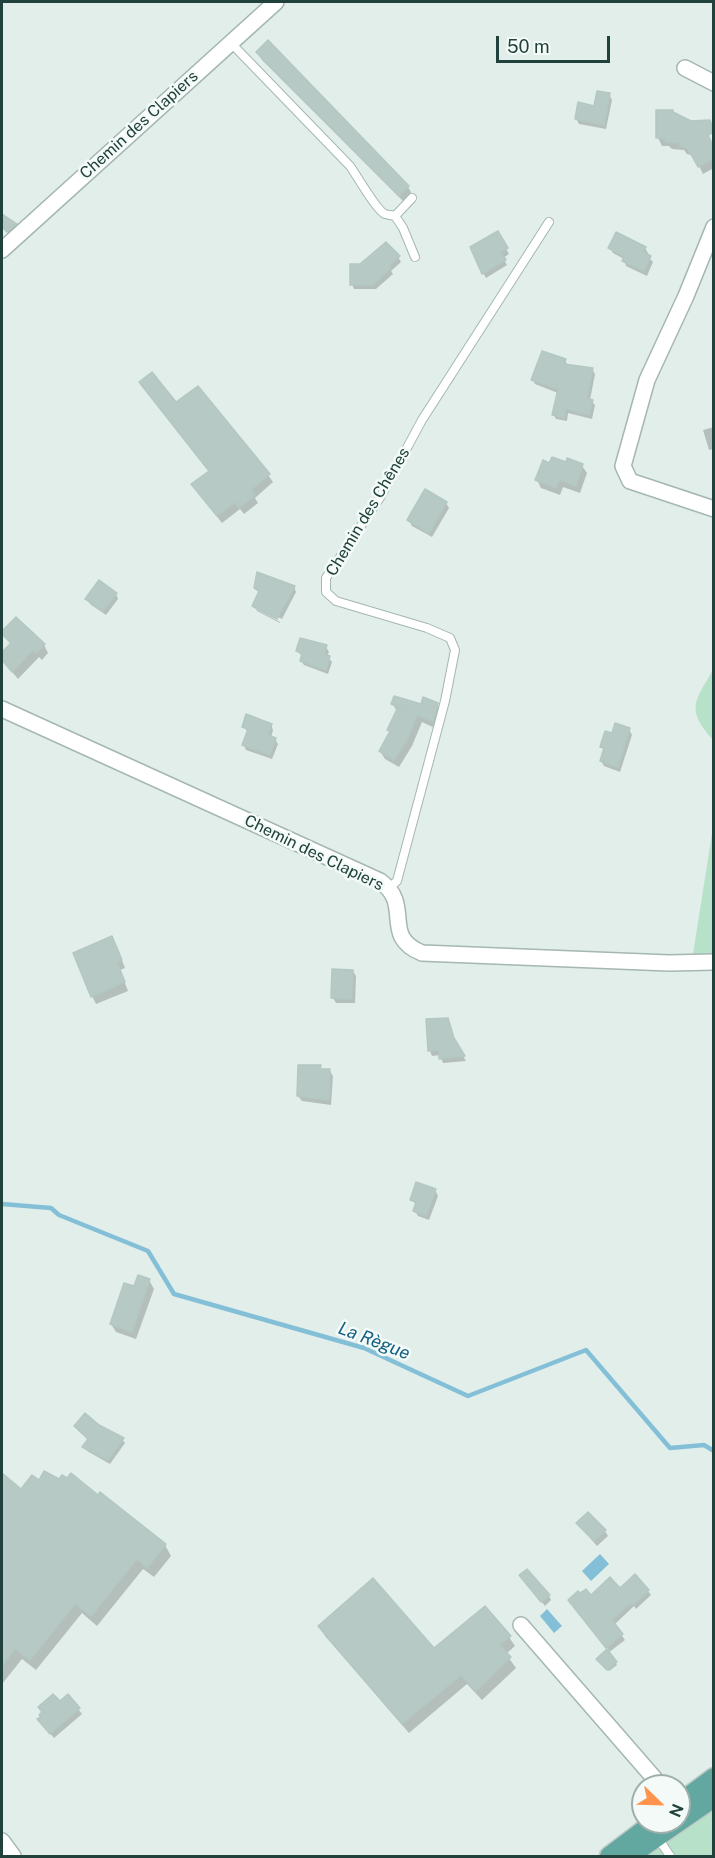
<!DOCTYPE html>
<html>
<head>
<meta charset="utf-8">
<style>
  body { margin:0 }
  #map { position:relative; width:715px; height:1858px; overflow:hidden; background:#e2eeea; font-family:"Public Sans",sans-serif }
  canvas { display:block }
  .frame { position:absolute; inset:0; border:3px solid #20413c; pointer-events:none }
  .north { position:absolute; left:631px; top:1774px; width:60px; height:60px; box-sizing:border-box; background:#f3faf7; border:2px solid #9fb0ac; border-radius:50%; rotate:113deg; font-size:16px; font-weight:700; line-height:24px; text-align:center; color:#20413c }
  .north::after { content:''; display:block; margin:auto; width:21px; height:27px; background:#ff934e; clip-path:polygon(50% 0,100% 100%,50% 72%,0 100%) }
  .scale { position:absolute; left:496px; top:36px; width:114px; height:27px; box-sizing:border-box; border:3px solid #20413c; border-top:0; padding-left:8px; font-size:18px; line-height:21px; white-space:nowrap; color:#20413c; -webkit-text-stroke:4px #f3faf7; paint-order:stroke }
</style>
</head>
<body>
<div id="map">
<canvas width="715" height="1858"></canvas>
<div class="frame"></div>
<div class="north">N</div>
<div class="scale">50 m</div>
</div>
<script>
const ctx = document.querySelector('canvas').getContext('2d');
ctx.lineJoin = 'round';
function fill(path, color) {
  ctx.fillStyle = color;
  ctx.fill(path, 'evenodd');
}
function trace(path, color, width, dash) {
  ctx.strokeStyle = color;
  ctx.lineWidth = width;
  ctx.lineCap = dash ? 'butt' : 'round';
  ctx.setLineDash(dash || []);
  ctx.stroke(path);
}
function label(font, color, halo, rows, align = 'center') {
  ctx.font = font + ' "Public Sans",sans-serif';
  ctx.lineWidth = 5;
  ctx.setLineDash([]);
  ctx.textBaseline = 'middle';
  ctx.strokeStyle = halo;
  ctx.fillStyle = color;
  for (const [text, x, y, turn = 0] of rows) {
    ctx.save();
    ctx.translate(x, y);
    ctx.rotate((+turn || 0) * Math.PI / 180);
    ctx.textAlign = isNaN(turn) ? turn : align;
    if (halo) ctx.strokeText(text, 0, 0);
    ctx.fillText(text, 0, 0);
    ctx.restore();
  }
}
fill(new Path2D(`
  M713,670V740C685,709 695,701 713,670Z
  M713,827V955L693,954Z
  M713,1805V1856H642Z`), '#b8e1c9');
fill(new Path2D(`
  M600,1554L609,1564L591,1581L582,1571Z
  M547,1609L562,1626L554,1633L540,1616Z`), '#84bfd8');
fill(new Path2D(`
  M268,42L408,187L412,194L404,202L262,60L257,52Z
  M609,94L612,100L606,129L579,124L576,118L595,107Z
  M658,111L714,158V168L703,174L694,156L687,154L684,150L672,149L669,146H662L658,138Z
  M2,215L17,227L9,234L2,226Z
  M497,233L509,254L503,258L507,265L486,278L483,273Z
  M610,248H645L648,253L647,256L653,262L647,276L626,266L624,259L613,253Z
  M398,257L401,262L391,271L393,274L376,289H354L352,284L361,266Z
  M565,360L568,366L592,369L595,374L590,400L595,405L592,419L568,413L567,421L556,419L553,414L558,393L535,384L533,380Z
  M141,383L176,405L268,475L273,482L255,498L258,503L244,514L240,509L222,523L198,492L210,472Z
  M714,427V449L709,450L703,430Z
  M567,464L582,466L587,473L580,493L563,487L560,495L541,488L537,480L550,465Z
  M446,503L449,508L432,537L412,526L409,520Z
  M294,587L296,592L282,619L256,606V609L254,606L259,594L256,588Z
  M116,594L118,599L106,615L90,604L87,599Z
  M256,609L280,622V623L257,611Z
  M2,632L44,645L48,653L42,660L39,657L18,679L2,660V654L11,645Z
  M326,647L329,652L327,656L332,662L328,674L304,665L301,661L303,657L297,651Z
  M393,704L422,706L437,704L442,713L437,729L422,722L412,746L399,767L385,759L380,751L391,733L389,730L397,712Z
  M271,725L273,730L271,738L275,739L278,744L272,759L246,750L244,745L248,732L243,726Z
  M629,729L632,735L620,772L604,766L601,761L604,752L602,747L613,735Z
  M116,946L125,968L120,970L128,991L96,1004L92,996Z
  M353,971L356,976L355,1003H336L333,998Z
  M450,1025L456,1045L466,1061L443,1063L440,1055L432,1056L430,1051Z
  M320,1067L322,1070L330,1071L333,1076L331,1105L302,1101L298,1096Z
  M435,1190L438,1196L429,1220L418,1216L415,1211L417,1206L412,1200Z
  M149,1280L154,1289L136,1339L116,1332L111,1324Z
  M76,1426H98L122,1439L125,1443L110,1464L87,1451L84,1447L89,1441Z
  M2,1475L21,1491L39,1483L165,1545L171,1556L154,1577L143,1569L97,1626L82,1613L36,1670L22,1659L2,1684Z
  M578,1524L605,1531L608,1536L597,1546Z
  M521,1576L549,1596L551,1600L545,1606Z
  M620,1590L648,1591L651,1595L636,1609L634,1606L614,1625L625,1640L608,1653L617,1665L609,1671L598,1659L609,1650L572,1605L591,1597Z
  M320,1627L434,1650L509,1637L515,1646L506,1654L516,1668L482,1700L467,1684L409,1733L325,1636Z
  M68,1696L82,1714L54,1738L39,1720Z`), '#0003');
trace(new Path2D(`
  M2,1204L51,1208L59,1215L148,1251L174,1294L364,1348L468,1396L586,1350L670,1448L704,1445L714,1451`), '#84bfd8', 4.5);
const building = new Path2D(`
  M268,40L409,186L399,196L256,52Z
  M597,91L610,93L604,125L575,119L578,102L594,106Z
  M656,110H673V112L691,121L710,120L714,132L708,135L714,148V158L698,167L688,149L680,146L679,142H665V138H656Z
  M2,214L17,224L7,232L2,227Z
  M498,231L508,248L501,252L506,260L482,274L470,247Z
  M616,232L646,247L643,252L651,256L644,271L622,261L624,256L608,248Z
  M386,242L400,256L389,266L391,268L373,285H350V264H360Z
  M542,351L566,359L564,364L593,368L587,398L593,400L589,415L566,409L564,418L552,415L558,389L531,380Z
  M152,372L176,402L198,386L270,474L251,490L255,495L239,508L235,502L217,516L191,484L209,471L139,382Z
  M552,457L566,462L567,458L583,464L576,486L559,480L556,488L535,480L543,460L549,463Z
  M425,489L447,502L429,533L407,520Z
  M257,572L295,586L277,619L252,606L259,591L254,588Z
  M99,580L117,593L103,611L85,599Z
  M16,617L45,644L37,653L33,650L12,672L2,660V652L11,643L2,634V631Z
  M300,638L327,645L324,654L330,656L326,670L300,661L302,653L296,651Z
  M394,696L421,704L423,697L438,703L433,722L417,715L408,738L394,760L379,751L390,731L387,730L398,707L408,711L391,704Z
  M246,714L272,724L268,735L276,738L270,755L242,745L248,729L242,727Z
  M615,723L630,728L618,767L600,761L604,748L600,747L605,731L612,733Z
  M112,936L122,960L117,962L125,982L91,997L73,953Z
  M332,969L353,970L352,999L331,998Z
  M448,1018L454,1038L465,1056L439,1059V1050L428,1051L426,1019Z
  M298,1065H321L320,1069H330L329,1100L297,1096Z
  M416,1182L436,1189L426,1216L413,1211L416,1202L410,1200Z
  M138,1275L150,1279L132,1332L110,1324L124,1283L134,1286Z
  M85,1413L99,1425L124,1438L108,1460L82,1447L88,1439L74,1426Z
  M44,1471L59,1479L62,1475L67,1478L71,1473L98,1495L100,1492L166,1544L147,1568L137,1559L91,1616L75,1604L30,1660L15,1649L2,1666V1473L21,1489L32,1475L39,1480Z
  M588,1512L606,1530L594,1541L576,1523Z
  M527,1569L550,1595L541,1602L519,1575Z
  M635,1574L649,1590L633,1605L630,1603L612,1620L623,1634L606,1648L568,1600L578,1591L580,1593L586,1589L591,1595L610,1577L620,1588Z
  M373,1578L434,1648L485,1606L511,1636L499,1645L511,1657L476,1691L461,1675L402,1724L318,1626Z
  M607,1649L617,1662L607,1670L596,1659Z
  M53,1694L60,1701L68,1694L80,1708L50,1734L37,1719L41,1717L39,1715L42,1712L38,1707Z`);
fill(building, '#b7c9c4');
trace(building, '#b3c8c2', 1.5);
const lane = new Path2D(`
  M230,42L350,166C357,176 377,211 385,214C388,215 392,215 395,216L412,198
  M395,216L403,228L415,257
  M389,888L397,881L445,701L455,650L450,638L427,628L336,601L326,592V578L381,496L422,420L549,222
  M658,1838L670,1856`);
const street = new Path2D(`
  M685,68L714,83
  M714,227L686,296L647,380L623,466L630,481L714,509
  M2,250L276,2
  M2,709L380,881C414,905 380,936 422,953L669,963L714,962
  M521,1625L661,1786
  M2,1841L13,1856`);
const primary = new Path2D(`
  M679,1803L714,1777
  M609,1856L654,1822
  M630,1856L714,1798`);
trace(lane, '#a4b7b2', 10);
trace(street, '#a4b7b2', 18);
trace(primary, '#c1cac8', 21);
trace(lane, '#fff', 8);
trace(street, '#fff', 15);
trace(primary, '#62a8a0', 18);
label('16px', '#20413c', '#f3faf7', [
  ["Chemin des Clapiers",139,125,-42],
  ["Chemin des Chênes",368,512,-59],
  ["Chemin des Clapiers",314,853,26]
]);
label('italic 18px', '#136083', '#f3faf7', [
  ["La Règue",374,1341,21]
]);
</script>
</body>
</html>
